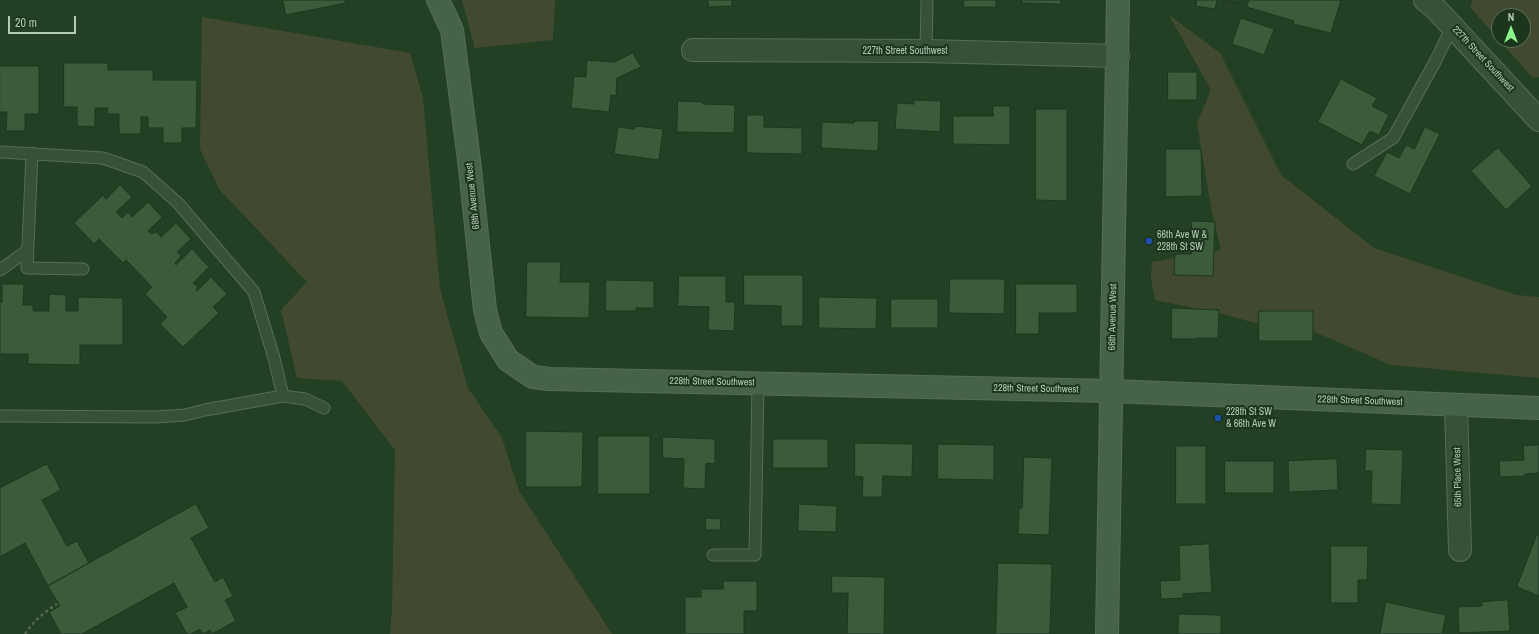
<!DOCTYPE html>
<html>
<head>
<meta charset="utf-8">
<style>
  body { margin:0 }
  #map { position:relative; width:1539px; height:634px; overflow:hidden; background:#244024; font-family:"Archivo Narrow",sans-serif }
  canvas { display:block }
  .north { position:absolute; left:1491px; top:8px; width:40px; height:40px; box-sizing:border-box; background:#1d341d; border:1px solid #59705a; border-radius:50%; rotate:0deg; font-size:11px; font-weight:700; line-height:16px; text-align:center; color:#b4cab5 }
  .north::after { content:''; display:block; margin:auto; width:14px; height:18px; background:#88fb8c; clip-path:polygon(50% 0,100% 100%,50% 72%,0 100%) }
  .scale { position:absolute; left:8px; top:16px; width:68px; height:18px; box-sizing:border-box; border:2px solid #b4cab5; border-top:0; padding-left:5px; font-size:12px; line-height:14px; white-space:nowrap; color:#b4cab5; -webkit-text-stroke:3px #1d341d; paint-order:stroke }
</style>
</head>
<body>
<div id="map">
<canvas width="1539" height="634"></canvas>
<div class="north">N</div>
<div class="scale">20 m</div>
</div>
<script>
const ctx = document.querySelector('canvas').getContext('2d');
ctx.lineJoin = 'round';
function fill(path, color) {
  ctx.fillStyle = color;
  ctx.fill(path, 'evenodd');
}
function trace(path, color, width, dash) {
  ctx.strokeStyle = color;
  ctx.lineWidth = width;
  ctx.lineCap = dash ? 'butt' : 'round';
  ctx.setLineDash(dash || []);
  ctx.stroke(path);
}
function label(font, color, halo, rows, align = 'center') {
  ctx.font = font + ' "Archivo Narrow",sans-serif';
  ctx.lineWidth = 4;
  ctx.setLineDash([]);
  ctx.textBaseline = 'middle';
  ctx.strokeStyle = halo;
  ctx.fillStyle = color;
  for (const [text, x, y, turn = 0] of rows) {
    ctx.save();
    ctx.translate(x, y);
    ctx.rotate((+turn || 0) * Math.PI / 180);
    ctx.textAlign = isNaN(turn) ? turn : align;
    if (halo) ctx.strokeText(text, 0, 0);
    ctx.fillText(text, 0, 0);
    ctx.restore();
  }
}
fill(new Path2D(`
  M462,0H555L553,40L475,48Z
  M1473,0H1539V77L1533,78L1499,40H1523V16H1499V40L1470,7Z
  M1169,15L1220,53L1281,175L1374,248L1516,295L1539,297V378L1391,365L1287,320L1255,323L1223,314L1155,300L1151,279L1152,262L1221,250L1211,207L1197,123L1211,90Z
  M202,17L410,53L423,98L440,289L468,388L502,438L519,491L612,634H390L392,610L395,450L342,381L297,378L281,310L307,282L219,189L200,149Z`), '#414a30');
const building = new Path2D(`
  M283,0H345L346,3L286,15Z
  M708,0H732V6L709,7Z
  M964,0H996V7H964Z
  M1022,0H1061V4L1022,3Z
  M1197,0H1217L1215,9L1196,6Z
  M1222,0H1238V2Z
  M1249,0H1341L1331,33L1293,24L1294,21L1247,7Z
  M1241,18L1274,29L1264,55L1232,44Z
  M633,53L641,67L617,78L616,96L611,95L609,112L571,108L574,76L586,77L587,60L614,62Z
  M64,63H108V70H153V80H197L196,128H182V143H163V128H148V117H141V134H119V114H107L108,108H95V127L77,126V107H64Z
  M0,66H39V114H25V131H6L7,112H0Z
  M1168,72H1197V100H1168Z
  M1341,79L1377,98L1372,106L1389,115L1379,135L1370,131L1362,145L1318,122Z
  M914,100L941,101L940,132L895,129L897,103L914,104Z
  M678,101L703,102V104L735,105L734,133L677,132Z
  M993,106H1010V145L953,144V116H993Z
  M1036,109H1067V201L1036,200Z
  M747,115H764V127L802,128V154L747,153Z
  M854,121H879L878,151L821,148L822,122L854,123Z
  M635,126L663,129L659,160L614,154L618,127L634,129Z
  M1425,127L1440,134L1410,194L1374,176L1387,152L1399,158L1406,145L1414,149Z
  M1498,148L1532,186L1506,210L1471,171Z
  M1166,149H1201L1202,196L1166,197Z
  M120,185L132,197L116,212L122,218L128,212L132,217L148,202L162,217L148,231L151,234L157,232L161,237L176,223L191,239L177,252L181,256L175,263L176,265L192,249L209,267L193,283L198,287L196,290L197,291L211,277L227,294L213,307L219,313L183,347L160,324L167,317L145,294L152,287L126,260L123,263L99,239L94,244L74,223L103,195L106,199Z
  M1192,221L1215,222L1213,276L1174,275L1175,254H1191Z
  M527,262H561L560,282H590L589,318L526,317Z
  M744,275H803V326H781V306L744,305Z
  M679,276H726V302H735L734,331L708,330L709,307L678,306Z
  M950,279H1005L1004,314L949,313Z
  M606,280L654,281V308H636V311H606Z
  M2,284H24L23,305H33V311H49V294L66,295V311H78V297L123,298V345H80V365L28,364V354H0V302H2Z
  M1016,284H1077V313H1039V334H1016Z
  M819,297L877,298L876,329L819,328Z
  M891,299H938V328H891Z
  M1172,308L1219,310L1218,338H1197V339H1172Z
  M1259,311H1313V341H1259Z
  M526,431L583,432L582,487H526Z
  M598,436H650V494H598Z
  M663,437L715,439V464L706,463L705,489L683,488L684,459L663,458Z
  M773,439H828V468H773Z
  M855,443L913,444L912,477L883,476L882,497H862L863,477L855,476Z
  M938,444L994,445V480L938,479Z
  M1539,445V473L1525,474V476L1500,477L1499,461L1524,460L1523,446Z
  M1176,446H1206V504H1176Z
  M1366,449L1403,450L1401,505L1371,504L1372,471H1365Z
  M1024,457L1052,458L1049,535L1018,534L1019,508H1022Z
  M1337,459L1338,490L1289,492L1288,461Z
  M1225,461H1274V493H1225Z
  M47,464L61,490L42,500L67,546L77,541L89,563L48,586L25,543L0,557V488Z
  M196,504L209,528L191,538L215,582L223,577L233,596L225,600L236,621L212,634L210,630L203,634L200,629L191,634H187L175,613L187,607L174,583L82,634H61L49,612L60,606L48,586Z
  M799,504L837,506L836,532L798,531Z
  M706,518L721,519L720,530H706Z
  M1537,535H1539V596L1517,587Z
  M1209,544L1212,592L1183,594V598L1161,599L1160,581L1180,580L1179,546Z
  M1331,546H1368L1367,580H1358V603H1331Z
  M998,563L1052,564L1050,634H996Z
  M832,576L885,577L884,634H847L848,593H832Z
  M723,581H757V611H744V634H685V597H701V589H723Z
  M1508,600L1510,631L1459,633L1458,607L1482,606V602Z
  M1386,602L1446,615L1442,634H1380Z
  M1179,614L1221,615V634H1178Z`);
fill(building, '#3b5b3b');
trace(building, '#1f361f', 1);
const lane = new Path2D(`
  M926,51L927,0
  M0,152L103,158L143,172L178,203L254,292L274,358L283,396
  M32,153L27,268L83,269
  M1353,164L1393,138L1436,60L1452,27
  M0,270L28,250
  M0,416L155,417L185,415L205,410L283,396L305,399L324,408
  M713,555H755L758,383`);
const street = new Path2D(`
  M1425,0L1436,9L1539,120
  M693,50L926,51L1118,56
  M1456,405L1460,550`);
const secondary = new Path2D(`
  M438,0L452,30L469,160L485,310L491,333L508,360L533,377L549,379L1112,391L1539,408
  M1107,634L1118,0`);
trace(lane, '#566d56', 13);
trace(street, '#566d56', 24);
trace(secondary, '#566d56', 24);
trace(new Path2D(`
  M25,634C34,621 44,612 57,604`), '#5a6850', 2.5, [3, 3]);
trace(lane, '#384f38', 11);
trace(street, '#384f38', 22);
trace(secondary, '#466247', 22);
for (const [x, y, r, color] of [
  [1149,241,4,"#1a4fb4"],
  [1218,418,4,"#1a4fb4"]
]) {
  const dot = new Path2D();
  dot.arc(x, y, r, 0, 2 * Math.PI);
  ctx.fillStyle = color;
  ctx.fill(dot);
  trace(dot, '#1d341d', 1.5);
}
label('10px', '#b4cab5', '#1d341d', [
  ["227th Street Southwest",905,51],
  ["227th Street Southwest",1483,59,47],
  ["68th Avenue West",473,196,-96],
  ["66th Avenue West",1113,317,-89],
  ["228th Street Southwest",712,382,1],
  ["228th Street Southwest",1036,389,1],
  ["228th Street Southwest",1360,401,2],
  ["65th Place West",1458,477,-91]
]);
label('10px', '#b4cab5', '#1d341d', [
  ["66th Ave W &",1157,235],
  ["228th St SW",1157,247],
  ["228th St SW",1226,412],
  ["& 66th Ave W",1226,424]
], 'left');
</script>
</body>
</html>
